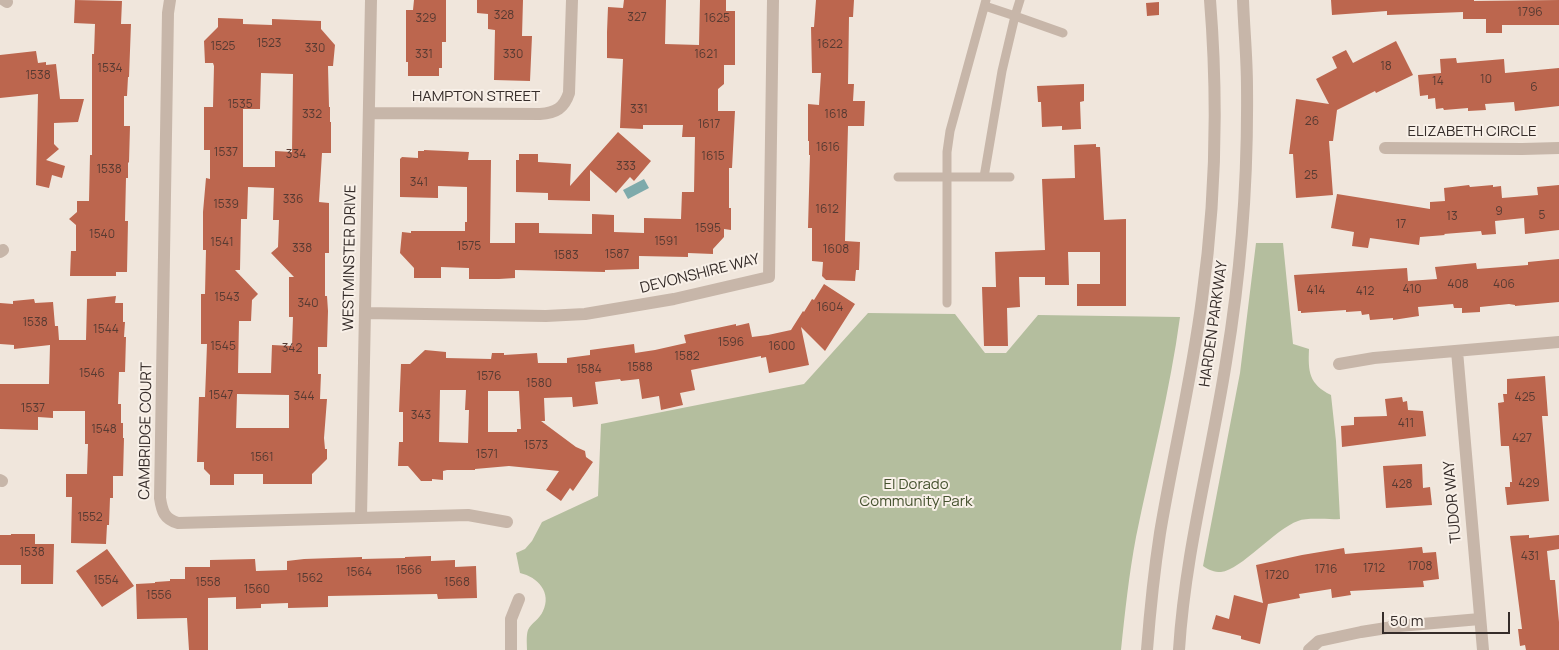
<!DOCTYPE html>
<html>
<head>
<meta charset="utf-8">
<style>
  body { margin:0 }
  #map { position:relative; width:1559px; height:650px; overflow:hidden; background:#f0e6dc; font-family:Manrope,sans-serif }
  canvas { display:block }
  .scale { position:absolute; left:1382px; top:612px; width:128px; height:22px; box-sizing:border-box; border:2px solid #352c29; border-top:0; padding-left:6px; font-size:15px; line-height:18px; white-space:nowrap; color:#352c29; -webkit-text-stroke:4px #f8f0e8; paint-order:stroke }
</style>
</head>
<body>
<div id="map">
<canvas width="1559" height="650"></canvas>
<div class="scale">50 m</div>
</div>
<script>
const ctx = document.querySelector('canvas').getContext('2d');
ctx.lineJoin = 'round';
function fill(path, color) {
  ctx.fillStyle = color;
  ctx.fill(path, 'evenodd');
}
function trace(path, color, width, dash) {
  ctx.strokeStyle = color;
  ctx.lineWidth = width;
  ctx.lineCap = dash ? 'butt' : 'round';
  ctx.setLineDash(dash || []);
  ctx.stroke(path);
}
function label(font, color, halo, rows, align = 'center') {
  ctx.font = font + ' Manrope,sans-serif';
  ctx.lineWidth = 4;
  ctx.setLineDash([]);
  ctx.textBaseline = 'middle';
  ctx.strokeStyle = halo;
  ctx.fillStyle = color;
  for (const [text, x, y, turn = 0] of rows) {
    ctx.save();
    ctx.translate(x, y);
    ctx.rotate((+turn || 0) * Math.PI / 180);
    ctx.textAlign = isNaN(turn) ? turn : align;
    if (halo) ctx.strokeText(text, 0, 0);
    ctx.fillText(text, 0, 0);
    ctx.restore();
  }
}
fill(new Path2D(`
  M1256,243H1283L1293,344L1309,349C1308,372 1309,384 1331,395L1336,441L1340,519C1329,520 1308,517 1298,521C1275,529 1241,570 1221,572C1214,572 1209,570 1203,566L1240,373Z
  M868,313L955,314L985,353H1006L1038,315L1180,317C1170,391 1151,464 1136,537C1129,574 1125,612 1121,650H527C527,644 526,636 528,630C531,623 540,619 543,611C552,593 538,577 520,573L516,553L525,549L532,541L542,522L598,496L601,424L804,384Z`), '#b4be9e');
fill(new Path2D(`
  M644,179L649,188L628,199L623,190Z`), '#7eaaab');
fill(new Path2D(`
  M75,0L122,1L121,24H131L129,77H128L127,96H124V126H130L129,162L128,163V178H126L125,221H128L127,272H116V276H70L71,251H76V225L69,219L77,212V201H89L90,155H92V54H94L95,24L74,23Z
  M414,0H446V42H442V68H439V76H408V62H406V10H413Z
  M477,0H523L522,36H532L530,81L494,80L495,30L488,29V14L477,13Z
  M624,0H666L665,44L699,45L700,0H726V11H735V65H724V84L718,89V111H735L732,168H729V208H731V230L724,229V237L713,249V254L688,253V257L639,256V269L605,270V272L515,270V278L499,279H469V268L441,267V278H414V268L400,253L402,232L411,233V231H465V222H467V187L438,186V198L400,197V159L402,157L418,158V151H424V150L469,152L468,160H491L490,243H515V223H539V233L592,234V214L614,215V232L644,233V218L681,219L682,192H694L695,137H682L683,125H643V129L620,128L623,59L607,58V32L608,7L623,8Z
  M816,0H854L853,17H849L848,84H854L853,101H865L864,126H848L845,241L860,242L859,270H856L855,281L826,280L822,276L823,262L812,261V228H808L810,155H809V141H808V104L819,105L821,73H812L811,27H814Z
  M1331,0H1474V1L1559,0V25H1502V33H1486V19H1463V12L1387,15V11L1332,15Z
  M1159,2V15L1147,16L1146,3Z
  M218,18L243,19V24L272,25V19L321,21V29L335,45L333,66H328L329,107H330V122H331V153H322L319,202L329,203V253H325V296H327L328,311L327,347H318V374H321L320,399H327L324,438L325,449H327V459L312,474V484H263V474H234V485H210V475L204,469V462H197L199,397H205L206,372L207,344H201V294H205L206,250H203V212L206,178L210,179V150H204V107H213L214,66L213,63H205L204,41L218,27ZM261,73L293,74L292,152L275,151V167H243V109H260ZM248,187L274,188L273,220H279L278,247L271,253L294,277H289V317H293L292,346L272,345L271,373H238L239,321H251L252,300L258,294L235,270H240L241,219H247ZM237,394L289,395V428H236Z
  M1396,41L1413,75L1376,93L1375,91L1337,110L1333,141H1329L1333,195L1296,198L1293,154H1289L1296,99L1329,104L1316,79L1337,68L1332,57L1346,50L1353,63Z
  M36,51L38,63L46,62V65L56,64L60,99H84L78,122L54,123V144L59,149L46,160L65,166L62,178L52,175L49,188L36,185L38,94L0,98V55Z
  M1456,58L1457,63L1504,59L1505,73L1559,68V106L1515,111L1514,102L1485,104L1486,110L1468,111V108L1444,110L1443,108L1436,109L1435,98L1428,99V95L1420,96L1418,75L1441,73L1440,59Z
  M1084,84V101L1080,102L1081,129L1062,130V126L1042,127L1041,102H1038L1037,86Z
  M618,132L651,161L634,181L630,177L616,193L590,170V201L548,200V193L516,192V160H519V154H538V162L571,164L570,186Z
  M1096,144V147H1100L1104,220L1126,219V306H1077V284H1100V252H1068L1069,285H1045V277H1019L1020,307L1007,308L1008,346H984L982,287H996L995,252L1045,250L1042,179L1075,178L1074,145Z
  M1469,185L1470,187L1493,185V187L1501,186L1502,198L1538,195L1537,187L1559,185V230L1525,234L1524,218L1495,221L1496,234L1482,235L1481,231L1444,234L1445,235L1420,237L1419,245L1370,238L1368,248L1352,246L1354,232L1331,228L1337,194L1430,209V202L1445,201L1444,188Z
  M1559,259V302L1515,306V305L1509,304L1480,307V312L1462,313V308H1454L1453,304L1418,307L1419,316L1393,320V318L1370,320L1369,314L1362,315L1361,311L1346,312V310L1301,313V311H1298L1294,275L1407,268L1408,281L1437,279L1435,267L1476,263L1477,269L1528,265V262Z
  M824,284L855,304L825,351L801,327L809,365L769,373L766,357L761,358V356L691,370L695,390L680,393L683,405L661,410L659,396L642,399L639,379L621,381L620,379L595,382L598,404L573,407L572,397L544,398L545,421H541L576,447L585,451L586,457L593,462L573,491L570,488L561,501L546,490L559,471L509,466L475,469V470H447L443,471V480L432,479V481H421L408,466H398L399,442H403V412H399L401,364H410L425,350L446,352V358L491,359L492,353H504V355L537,353L538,363H567V358L590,355V350L634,344L635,353L655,350L686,343L684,335L736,324V326L749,323L752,337L768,335L791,330L803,311L804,312L812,299L814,300ZM440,390H466L465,410H469L468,443L439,442ZM488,391H519L521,429H517V432H488Z
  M116,296L115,303H123V322H125L124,337H126L125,372H119L118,404H121V423H123V438H124L123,476H113V498H110L109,525H107L106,544L71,543L72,497H66V474H87L88,444H85V411H53V418L38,417V430L0,429V384H49L50,345L14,349V345L0,344V303L13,304V301L34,299L35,303L53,302L55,326H58L59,340H86L87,299Z
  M1545,376L1548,416H1542L1549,501L1507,505L1505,487H1510V482H1512L1509,446H1501L1498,403L1504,402L1503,394H1507V379Z
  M1402,397L1403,402L1407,401L1408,410L1423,411L1426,436L1342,447L1341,426L1354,425V417L1387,416L1385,399Z
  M1422,464L1423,488L1430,487L1432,505L1386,508L1383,466Z
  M11,534H35V544H54L53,584H21V565H0V535H11Z
  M1529,535V538L1559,535V549L1547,551L1550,580H1555L1559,622V650H1526L1525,645L1520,646L1518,629H1522L1510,536Z
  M1422,547L1423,553L1436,552L1439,579L1423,581L1424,587L1350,591L1351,595L1332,598L1331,589L1299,594L1300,598L1268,604L1260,644L1241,639V636L1212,629L1216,615L1229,619L1234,595L1263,603L1256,565L1302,555L1344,548L1345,554Z
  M107,549L134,586L102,607L76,571Z
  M431,556V561L455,560V567L476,566L477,598L438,599L437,594L328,596V607L288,608V603L261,604V608L236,609V597L208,598V650H189L187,618L137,619L136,584L155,583V582L170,581V579H185V567H210V560L255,559L256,571L287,570V561L304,559L362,557V559L405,558V557Z`), '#bc664e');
trace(new Path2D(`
  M1020,0L1015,16L1063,33
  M898,177H984L1002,71L1015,16L985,6
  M984,177H1010
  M947,303V152L950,131L986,0`), '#c7b6a9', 9);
trace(new Path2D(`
  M4,0L7,2
  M170,0L168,13L160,498C162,511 164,519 178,523L468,515L507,522
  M370,113L540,114C556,113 564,108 569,93L572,0
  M1385,148L1522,149L1559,148
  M0,252L3,250
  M365,313L546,316L585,314L674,299L769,277L773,0
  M1457,351L1483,650
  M1339,364L1374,358L1559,342
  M0,480L2,481
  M361,517L371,0
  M511,650V619L519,599
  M1309,650L1319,641L1361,632L1399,626L1480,619`), '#c7b6a9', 12);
trace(new Path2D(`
  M1147,650C1150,611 1154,572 1160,533C1173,455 1192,378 1202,299C1216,200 1218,99 1210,0
  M1179,650C1185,553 1211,458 1226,362C1241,272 1248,179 1247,87C1247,58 1244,29 1243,0`), '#c7b6a9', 12);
label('12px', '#573a32', null, [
  ["1796",1530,13],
  ["328",504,16],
  ["327",637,18],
  ["329",426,19],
  ["1625",717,19],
  ["1523",269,44],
  ["1622",830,45],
  ["1525",223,47],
  ["330",315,49],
  ["331",424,55],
  ["330",513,55],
  ["1621",706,55],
  ["18",1386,67],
  ["1534",110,69],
  ["1538",38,76],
  ["10",1486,80],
  ["14",1438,82],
  ["6",1534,88],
  ["1535",240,105],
  ["331",639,110],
  ["332",312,115],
  ["1618",836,115],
  ["26",1312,122],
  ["1617",709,125],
  ["1616",828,148],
  ["1537",226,153],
  ["334",296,155],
  ["1615",713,157],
  ["333",626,167],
  ["1538",109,170],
  ["25",1311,176],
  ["341",419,183],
  ["336",293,200],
  ["1539",226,205],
  ["1612",827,210],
  ["9",1499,212],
  ["5",1542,216],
  ["13",1452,217],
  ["17",1401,225],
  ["1595",708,229],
  ["1540",102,235],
  ["1591",666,242],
  ["1541",222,243],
  ["1575",469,247],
  ["338",302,249],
  ["1608",836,250],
  ["1587",617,255],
  ["1583",566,256],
  ["408",1458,285],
  ["406",1504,285],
  ["410",1412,290],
  ["414",1316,291],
  ["412",1365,292],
  ["1543",227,298],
  ["340",308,304],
  ["1604",830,308],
  ["1538",35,323],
  ["1544",106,330],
  ["1596",731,343],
  ["1545",223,347],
  ["1600",782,347],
  ["342",292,349],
  ["1582",687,357],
  ["1588",640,368],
  ["1584",589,370],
  ["1546",92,374],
  ["1576",489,377],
  ["1580",539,384],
  ["1547",221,396],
  ["344",304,397],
  ["425",1525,398],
  ["1537",33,409],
  ["343",421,416],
  ["411",1406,424],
  ["1548",104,430],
  ["427",1522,439],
  ["1573",536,446],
  ["1571",487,455],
  ["1561",262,458],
  ["429",1529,484],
  ["428",1402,485],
  ["1552",90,518],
  ["1538",32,553],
  ["431",1530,557],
  ["1708",1420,567],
  ["1712",1374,569],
  ["1716",1326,570],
  ["1566",409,571],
  ["1564",359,573],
  ["1720",1277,576],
  ["1562",310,579],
  ["1554",106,581],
  ["1558",208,583],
  ["1568",457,583],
  ["1560",257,590],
  ["1556",159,596]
]);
label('15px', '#352c29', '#f8f0e8', [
  ["HAMPTON STREET",476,97],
  ["ELIZABETH CIRCLE",1472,132],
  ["WESTMINSTER DRIVE",350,258,-89],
  ["DEVONSHIRE WAY",700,274,-14],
  ["HARDEN PARKWAY",1214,324,-82],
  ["CAMBRIDGE COURT",146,431,-89],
  ["TUDOR WAY",1453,502,-95]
]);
label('15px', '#45512e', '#f8f0e8', [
  ["El Dorado",916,485],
  ["Community Park",916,502]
]);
</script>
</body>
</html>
